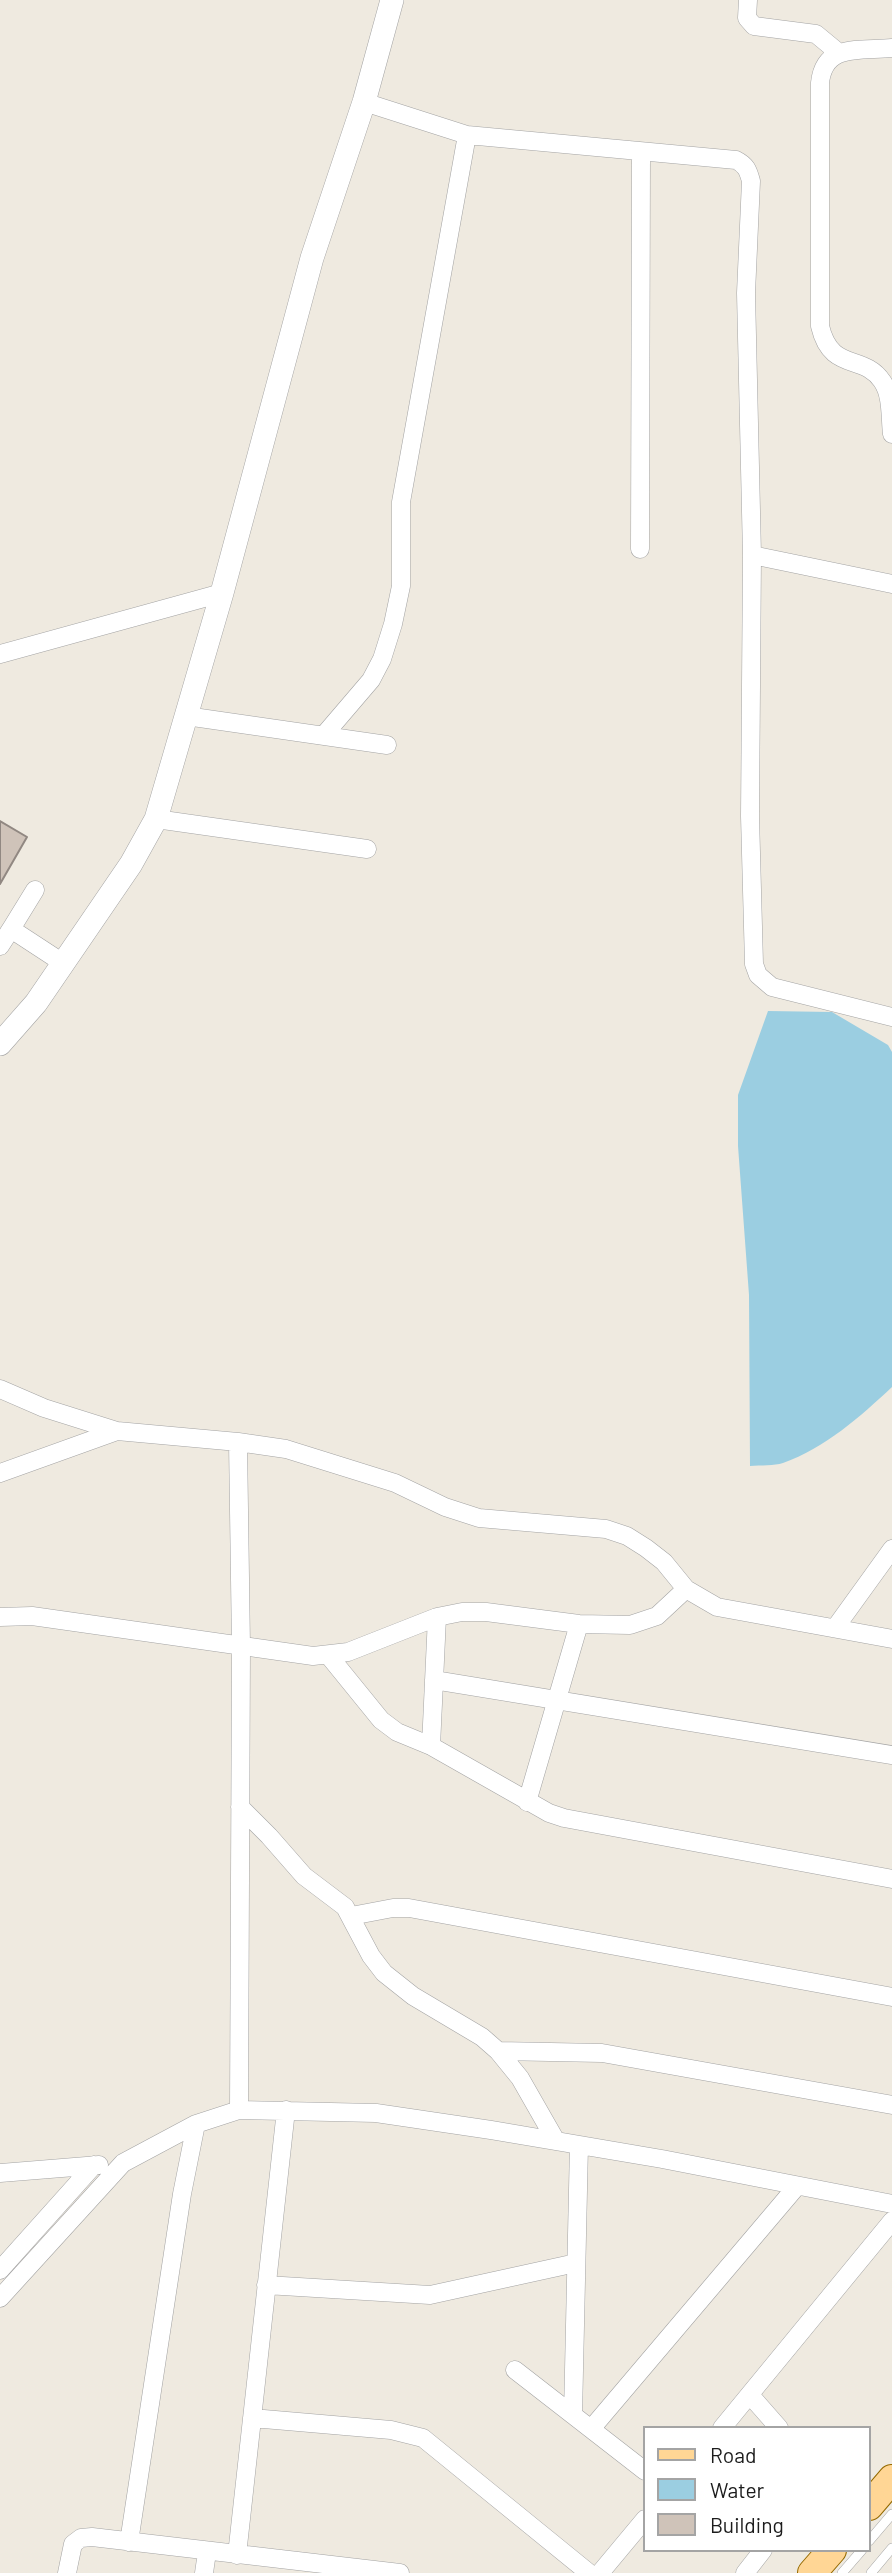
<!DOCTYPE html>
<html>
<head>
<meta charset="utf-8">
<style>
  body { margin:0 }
  #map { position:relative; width:892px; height:2573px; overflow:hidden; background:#efeae0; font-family:Barlow,sans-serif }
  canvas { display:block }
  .legend { position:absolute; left:643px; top:2426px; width:228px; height:126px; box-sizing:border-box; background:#fff; border:2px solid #a4a4a4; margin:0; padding:9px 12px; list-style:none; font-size:21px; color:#1c1c1c }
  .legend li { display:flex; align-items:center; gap:14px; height:35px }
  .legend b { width:35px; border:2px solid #a4a4a4 }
</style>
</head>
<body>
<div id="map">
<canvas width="892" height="2573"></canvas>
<ul class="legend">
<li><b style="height:9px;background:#ffd695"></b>Road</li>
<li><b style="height:19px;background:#9bcee1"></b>Water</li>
<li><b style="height:19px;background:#cfc3b9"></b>Building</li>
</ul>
</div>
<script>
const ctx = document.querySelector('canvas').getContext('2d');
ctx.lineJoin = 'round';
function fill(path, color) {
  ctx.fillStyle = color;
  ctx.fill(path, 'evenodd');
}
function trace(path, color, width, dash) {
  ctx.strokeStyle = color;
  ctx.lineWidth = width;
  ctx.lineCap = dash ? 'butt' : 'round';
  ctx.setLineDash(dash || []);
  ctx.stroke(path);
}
fill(new Path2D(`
  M768,1011L832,1012L888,1045L892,1052V1387C860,1417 825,1448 783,1463C774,1466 761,1465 750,1466L749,1295L738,1146V1095Z`), '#9bcee1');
const building = new Path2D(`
  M0,821L27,837L0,884Z`);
fill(building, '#cfc3b9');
trace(building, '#918882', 2);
const service = new Path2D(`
  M869,2541L892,2514
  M842,2573L862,2550
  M871,2573L892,2548`);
const minor = new Path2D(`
  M748,0L747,18L754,26L816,34L839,53
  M892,48C860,51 824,43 820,83V326C831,373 863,353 882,381C892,395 890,417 892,434
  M364,102L467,135L736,160C746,165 748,170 751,181L746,293L752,555L750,816L754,964L758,975L772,987L892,1017
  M640,549L641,152
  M752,555L892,584
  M0,654L222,593
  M186,716L387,745
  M324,735L371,680L382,659L393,624L401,586V502L467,135
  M156,819L367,849
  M11,929L35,890
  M0,946L11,929L63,963
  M0,1389L44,1408L117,1431L238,1442L286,1449L395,1483L445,1507L479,1518L606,1529L627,1536L646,1548L664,1562L686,1589L717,1607L892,1639
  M238,1442L241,1647L239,2110
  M0,1473L117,1431
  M0,1617L32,1616L313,1656L348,1652L437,1617L462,1612H486L579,1624L630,1625L657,1616L686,1589
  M835,1628L892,1549
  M329,1656L381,1720L397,1732L431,1746L549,1813L564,1818L892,1879
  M434,1680L892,1755
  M431,1746L437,1617
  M527,1802L579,1624
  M240,1807L269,1836L304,1876L345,1907L371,1956L384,1973L413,1996L482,2037L498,2051L520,2078L556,2141
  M351,1916L393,1908H409L892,1997
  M498,2051L602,2053L892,2105
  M0,2173L99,2165
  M0,2270L94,2165
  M266,2285L430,2295L576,2263
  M0,2298L123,2163L196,2124L239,2110L376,2113L491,2130L662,2159L892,2204
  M515,2370L645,2471
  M750,2395L779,2428
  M573,2415L579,2145
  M252,2418L391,2430L423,2438L589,2573
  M722,2428L892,2221
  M591,2429L797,2186
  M129,2542L182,2194L196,2124
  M237,2555L286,2110
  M67,2573L73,2544L81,2538L92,2537L400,2573
  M204,2573L207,2552
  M600,2573L645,2519
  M745,2573L763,2550`);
const tertiary = new Path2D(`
  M0,1044L36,1003L131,864L156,819L222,593L312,258L364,102L392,0`);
const primary = new Path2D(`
  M869,2506L892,2479
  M812,2573L832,2550`);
trace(service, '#a3a3a3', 10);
trace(minor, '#a3a3a3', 19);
trace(tertiary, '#a3a3a3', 24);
trace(primary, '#946a00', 30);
trace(service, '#fff', 9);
trace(minor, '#fff', 18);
trace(tertiary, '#fff', 23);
trace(primary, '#ffd695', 28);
</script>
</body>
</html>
